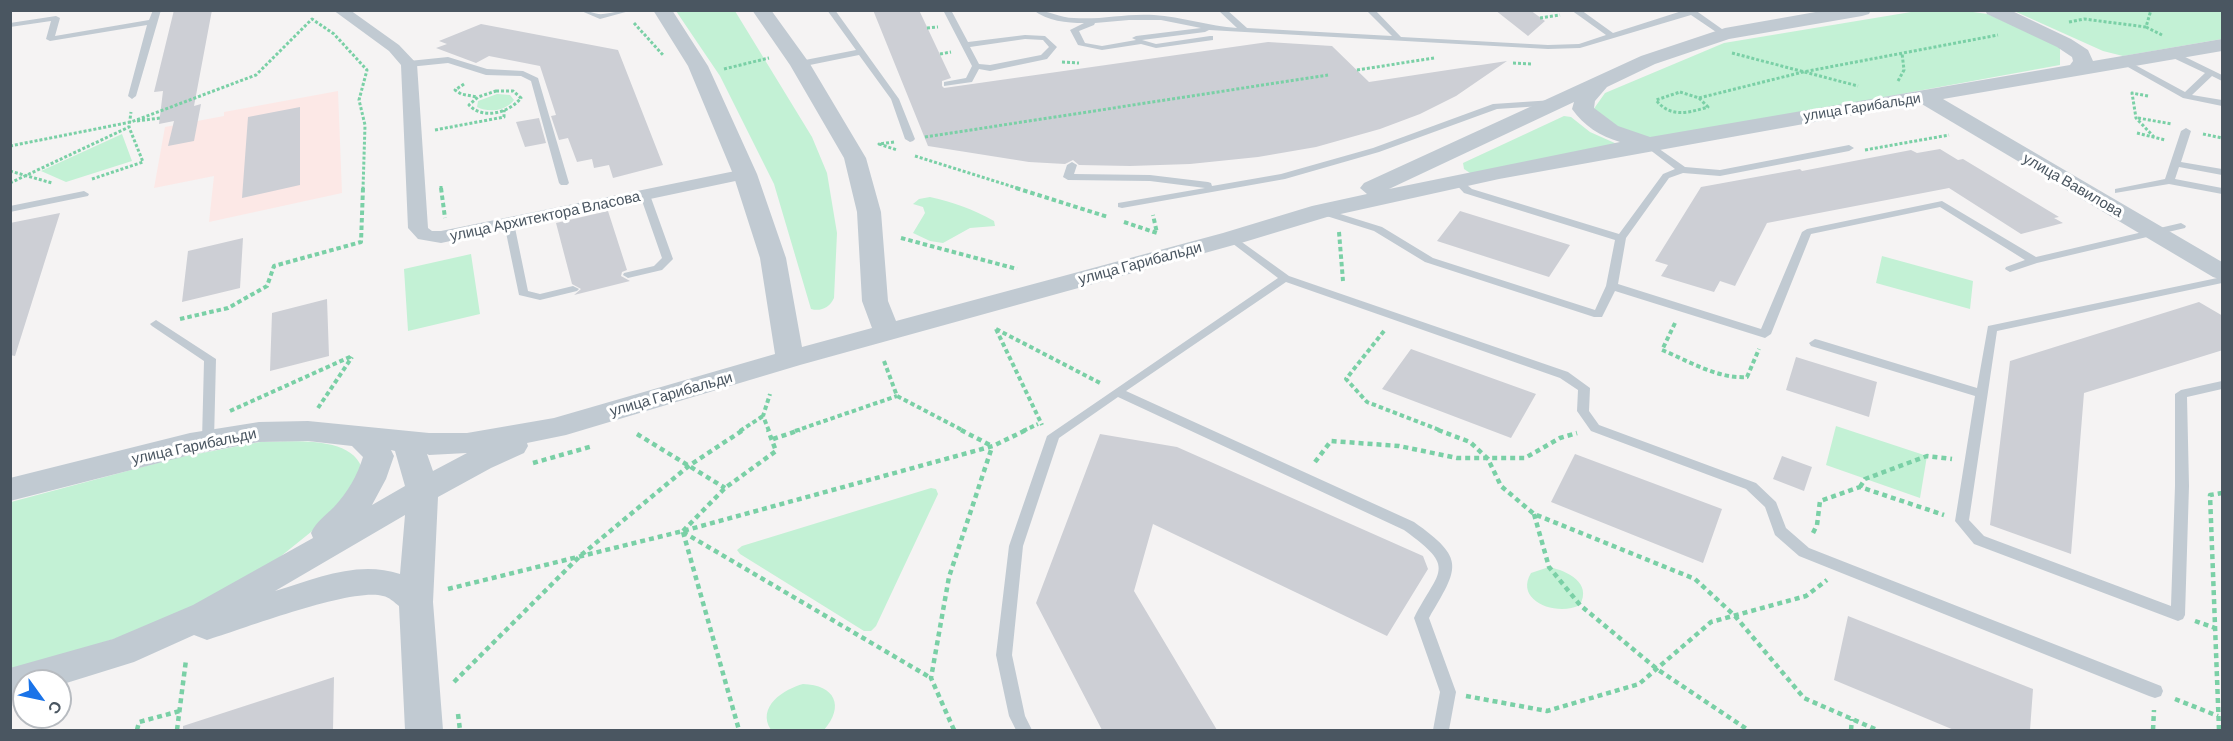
<!DOCTYPE html>
<html>
<head>
<meta charset="utf-8">
<style>
  body { margin:0 }
  #map { position:relative; width:2233px; height:741px; overflow:hidden; background:#f5f3f3; font-family:Barlow,sans-serif }
  canvas { display:block }
  .frame { position:absolute; inset:0; border:12px solid #4a5661; pointer-events:none }
  .north { position:absolute; left:12px; top:669px; width:60px; height:60px; box-sizing:border-box; background:#fff; border:2px solid #b7bbc0; border-radius:50%; rotate:123deg; font-size:16px; font-weight:700; line-height:24px; text-align:center; color:#4a5661 }
  .north::after { content:''; display:block; margin:auto; width:21px; height:27px; background:#1a73e8; clip-path:polygon(50% 0,100% 100%,50% 72%,0 100%) }
</style>
</head>
<body>
<div id="map">
<canvas width="2233" height="741"></canvas>
<div class="frame"></div>
<div class="north">С</div>
</div>
<script>
const ctx = document.querySelector('canvas').getContext('2d');
ctx.lineJoin = 'round';
function fill(path, color) {
  ctx.fillStyle = color;
  ctx.fill(path, 'evenodd');
}
function trace(path, color, width, dash) {
  ctx.strokeStyle = color;
  ctx.lineWidth = width;
  ctx.lineCap = dash ? 'butt' : 'round';
  ctx.setLineDash(dash || []);
  ctx.stroke(path);
}
function label(font, color, halo, rows, align = 'center') {
  ctx.font = font + ' Barlow,sans-serif';
  ctx.lineWidth = 6;
  ctx.setLineDash([]);
  ctx.textBaseline = 'middle';
  ctx.strokeStyle = halo;
  ctx.fillStyle = color;
  for (const [text, x, y, turn = 0] of rows) {
    ctx.save();
    ctx.translate(x, y);
    ctx.rotate((+turn || 0) * Math.PI / 180);
    ctx.textAlign = isNaN(turn) ? turn : align;
    if (halo) ctx.strokeText(text, 0, 0);
    ctx.fillText(text, 0, 0);
    ctx.restore();
  }
}
fill(new Path2D(`
  M338,91L342,193L209,222L214,176L154,188L165,127L224,116V112Z`), '#fce8e6');
fill(new Path2D(`
  M1958,10L1988,14L2060,47V65L1655,139L1615,129L1593,110L1605,93L1724,43L1917,11Z
  M676,11H735L812,137L827,173L837,233L834,298C830,307 821,312 811,309L774,184L720,76Z
  M2014,11H2222V39L2123,56L2103,51Z
  M497,94L510,95L514,100C506,111 489,113 477,107L478,101Z
  M1564,116L1571,117L1590,132L1617,144L1473,175L1464,169L1463,163Z
  M122,134L132,161L66,182L41,171Z
  M930,197C953,202 973,209 994,221L995,226L970,228L943,243L930,241L913,233L925,213L923,207L913,204L919,199Z
  M471,254L480,314L408,331L404,269Z
  M1882,256L1973,281L1970,309L1876,283Z
  M1836,426L1927,456L1920,498L1826,465Z
  M260,442C290,442 355,434 363,472L342,507L270,565L173,620L11,672V502L176,458Z
  M931,488L936,489L938,494L876,626L871,631H864L740,554L737,550L742,546Z
  M1549,567C1568,571 1592,583 1580,605C1557,617 1514,601 1531,573Z
  M803,684C835,685 845,706 824,730H771C756,707 784,689 803,684Z`), '#c3f1d5');
fill(new Path2D(`
  M174,10H212L194,106L201,104L194,141L168,146L174,121L159,124L163,91L154,92Z
  M873,10H919L951,78L942,81V86L944,88L1268,42L1332,46L1369,82L1507,61L1456,96L1420,114L1380,129L1316,147L1258,157L1190,164L1130,166L1079,165L1073,160L1065,164L1029,162L928,146Z
  M1495,10H1530L1545,21L1528,36Z
  M481,24L618,50L663,165L613,178L609,165L594,168L592,159L577,162L568,138L559,140L551,116L556,115L540,66L489,56L476,63L436,48L447,44L439,41Z
  M300,107V185L242,198L248,117Z
  M539,118L546,143L525,147L516,122Z
  M1940,149L1958,160L1963,159L2059,217L2054,218L2063,223L2021,234L1949,188L1767,223L1735,286L1720,281L1714,292L1661,276L1668,265L1655,261L1701,187L1800,169L1802,171L1911,150L1917,153Z
  M608,211L627,270L622,272L621,276L630,281L574,295L581,289L572,284L556,223Z
  M1460,211L1570,245L1549,277L1437,241Z
  M60,213L15,356L10,355V223Z
  M243,238L240,288L182,302L188,251Z
  M327,299L329,356L270,371L272,313Z
  M2199,302L2223,316V350L2084,393L2071,554L1990,525L2010,361Z
  M1411,349L1536,394L1511,438L1382,389Z
  M1796,357L1877,382L1869,417L1786,390Z
  M1100,434L1177,447L1423,556L1428,569L1387,636L1153,524L1134,591L1217,730H1102L1036,603Z
  M1575,454L1722,509L1703,563L1551,502Z
  M1782,456L1812,467L1804,491L1773,479Z
  M1848,616L2033,689L2030,730H1954L1834,680Z
  M334,677L333,730H183V726Z`), '#cdcfd5');
trace(new Path2D(`
  M1540,18L1560,15
  M2069,22L2084,19L2146,27L2151,10
  M634,23L663,55
  M2146,27L2162,35
  M927,28L938,27
  M1732,53L1858,86
  M940,54L951,52
  M1062,62L1079,63
  M1513,63L1532,64
  M724,69L769,58
  M1357,70L1434,58
  M1898,81L1904,70L1902,53
  M464,84L455,90L461,94L477,97
  M496,91H513L521,98C509,113 483,120 469,105L478,97Z
  M1680,92L1699,98L1708,107C1688,113 1670,118 1656,100Z
  M2148,96L2132,93L2136,118L2154,137
  M1699,98L1803,72L1998,35
  M2138,118L2172,124
  M137,121L160,118
  M435,130L504,117V110
  M2137,133L2165,140
  M2203,134L2222,138
  M925,137L1328,75
  M894,142L879,144L897,150
  M10,146L131,122L256,75L312,19L334,34L367,70L359,100L365,125L363,189
  M1865,150L1949,135
  M915,156L1020,189
  M10,171L52,183
  M92,179L143,162L129,127
  M10,183L129,127L131,112
  M441,186V189`), '#7ad0a6', 3, [3, 2]);
trace(new Path2D(`
  M441,188L445,218
  M1016,188L1108,217
  M1124,222L1157,233L1153,215
  M1339,232L1343,281
  M901,238L1017,269
  M180,319L228,308L267,286L274,266L361,242L363,188
  M1675,323L1662,350C1689,361 1717,379 1747,377L1759,349
  M996,329L1102,384
  M996,329L1042,425
  M1384,331L1346,379L1367,402L1442,431
  M884,361L897,396L964,431
  M318,408L352,357
  M230,411L352,356
  M740,431L763,416
  M769,431L763,416L770,394
  M795,431L897,396
  M1023,431L1038,424`), '#7ad0a6', 4, [4.5, 3]);
trace(new Path2D(`
  M961,430L992,446
  M1438,430L1470,442L1488,459L1501,486L1534,514L1695,579L1735,616L1804,698L1877,730
  M637,434L725,488
  M773,439L800,430
  M1315,462L1331,441L1399,446L1457,458H1525L1560,438L1577,433
  M533,463L593,446
  M1860,487L1865,479L1927,456L1952,459
  M1534,514L1549,567L1580,605L1657,669L1748,730
  M683,531L725,488L776,451L768,430
  M683,532L931,678
  M683,532L739,730
  M1813,533L1817,525L1820,501L1860,487L1944,515
  M448,589L683,531L993,446L1026,430
  M2195,621L2215,628
  M454,682L580,556L690,465L743,430
  M1466,696L1547,711L1639,684L1711,622L1806,596L1827,580
  M2175,699L2218,716
  M458,714L460,730
  M137,730L139,722L180,711
  M177,730L186,660
  M954,730L931,678L949,577L992,447
  M1851,730L1852,719
  M2153,730L2154,710
  M2219,730L2210,495L2222,493`), '#7ad0a6', 4.5, [5, 4]);
fill(new Path2D(`
  M153,10H161L136,96L132,99L128,96L147,25L50,41L46,39L51,21L10,27V23L56,16L60,18L55,36L149,20Z
  M579,10C588,10 596,15 603,14C613,13 622,10 633,10L600,19Z
  M827,10H835L899,99L915,139L913,141L910,142L905,139L891,99L859,55L800,67L796,64L800,61L856,50Z
  M943,10H951L968,42L1025,35L1045,36L1057,47L1047,59L990,71L979,69L972,82L944,86V82L966,78L972,66ZM1025,39L1043,40L1049,47L1041,55L990,65L979,64L970,47Z
  M1033,10C1048,10 1060,18 1074,18C1101,20 1127,13 1154,15C1182,17 1209,26 1237,28L1218,10H1227L1247,28L1392,36L1366,10H1375L1401,37L1548,45L1579,44L1606,35L1571,10H1581L1613,33L1685,10H1695L1729,34L1722,36L1691,15L1580,48L1548,49L1209,30L1205,32L1142,40L1156,44L1210,36H1213V40L1156,48L1141,44L1102,50L1078,45L1070,30L1084,23C1066,23 1048,21 1033,10ZM1129,20H1161L1201,28L1136,36L1132,38L1136,40L1102,46L1085,43L1079,31L1094,25L1095,23Z
  M2169,52H2175L2222,75V81L2212,76L2192,95L2222,100V106L2183,98L2119,62L2126,60L2185,92L2205,73L2169,56Z
  M448,57L487,69L523,71L538,78L569,183L567,185H561L559,183L531,81L521,76L486,75L448,63L409,67L405,64L409,61Z
  M1553,100L1556,101V105L1497,109L1379,152L1285,179L1122,208L1118,207V203L1205,188L1150,181L1068,180L1063,177L1067,165L1072,162L1077,165L1074,174L1150,175L1208,182L1211,183L1212,186L1281,174L1373,148L1493,104Z
  M2186,128L2191,131L2181,162L2222,169V175L2179,167L2175,179L2222,188V194L2169,184L2115,193V189L2165,179L2181,131Z
  M1648,141L1685,167L1720,170L1849,145L1854,148L1849,151L1720,176L1683,173L1669,178L1626,238L1618,284L1761,329L1802,232L1807,229L1942,201L2036,257L2181,223L2186,226L2185,228L2037,263L2010,272L2005,269L2006,267L2025,260L1940,207L1811,234L1771,334L1765,338L1615,291L1602,317H1594L1425,262L1374,231L1317,213L1316,211L1321,208L1382,227L1433,258L1595,310L1606,286L1615,240L1464,193L1453,181L1458,178L1472,189L1619,234L1663,174L1675,169L1645,146V142Z
  M84,191L89,194L88,196L10,212V206Z
  M645,192L650,195L673,259L662,270L628,278L623,275L624,273L654,266L662,258L640,195Z
  M509,220L514,223L528,291L540,294L573,286L579,289L577,291L540,300L519,295L504,223Z
  M1232,235L1289,276L1568,372L1590,388L1589,411L1599,425L1756,483L1776,502L1786,528L1809,548L2161,686L2163,691L2161,696L2155,698L2149,696L1799,556L1775,535L1765,507L1746,489L1591,431L1577,411L1578,390L1560,378L1286,282L1126,391L1414,522C1466,559 1459,567 1429,618L1456,692L1449,730H1433L1440,692L1414,618C1439,569 1458,569 1404,530L1118,397L1059,438L1023,546L1012,655L1025,716L1032,730H1016L1009,716L996,655L1009,546L1047,436L1278,278L1228,240L1227,238L1228,236Z
  M2222,277V283L1997,331L1969,520L1984,536L2171,606L2175,486V394L2181,390L2222,381V389L2187,397L2189,486L2185,615L2183,619L2178,621L1974,544L1955,521L1975,396L1811,346L1809,343L1815,339L1819,340L1977,388L1988,326Z
  M156,320L216,359L214,440L213,443H203L202,440L204,361L152,326L150,324Z`), '#c1cad2');
fill(new Path2D(`
  M333,10H350L399,45L417,64L428,228L432,231H441L745,169L751,170L754,174L751,178L745,179L441,243L418,239L408,228L401,65L389,51Z`), '#c1cad2');
fill(new Path2D(`
  M653,10H672L708,66L757,174L786,258L802,347L872,328L862,301L857,212L844,158L790,65L752,10H771L810,64L866,158L881,212L888,301L896,321L1223,233L1312,206L1367,194L1360,188L1364,183L1641,56L1725,28L1827,10H1871L1869,14L1862,16L1729,39L1655,64L1607,87L1595,101L1594,108L1618,126L1650,137L2070,65L2073,61L2072,57L2057,47L1987,14L1985,10H2010L2071,39L2088,50L2093,61L2222,39V51L1943,99L2222,262V280L2213,277L1920,103L1499,179L1327,217L1241,243L800,365L566,435L527,443L528,446L524,453L491,468L438,497L433,602L443,730H405L399,606C394,602 389,597 383,596C352,587 243,629 207,640L194,635L134,662L60,685V681H24V695L10,699V668L113,639L193,605L313,538L311,533C316,522 325,516 334,507C348,492 357,476 363,457L352,446L308,441L259,442L190,455L10,501V478L190,433L259,422L308,421L429,433H467L554,418L775,354L760,258L733,174L688,66ZM1574,102L1572,109C1584,126 1600,136 1620,142L1389,189ZM391,450L395,451L405,486L372,505L386,479L394,456ZM467,453L433,471L427,454L429,455ZM405,515L400,574C357,560 316,579 275,591Z`), '#c1cad2');
label('14px', '#4a5661', '#fff', [
  ["улица Гарибальди",1862,107,-9]
]);
label('15px', '#4a5661', '#fff', [
  ["улица Вавилова",2073,185,30],
  ["улица Архитектора Власова",545,216,-12],
  ["улица Гарибальди",1140,263,-15],
  ["улица Гарибальди",671,394,-16],
  ["улица Гарибальди",194,446,-12]
]);
</script>
</body>
</html>
